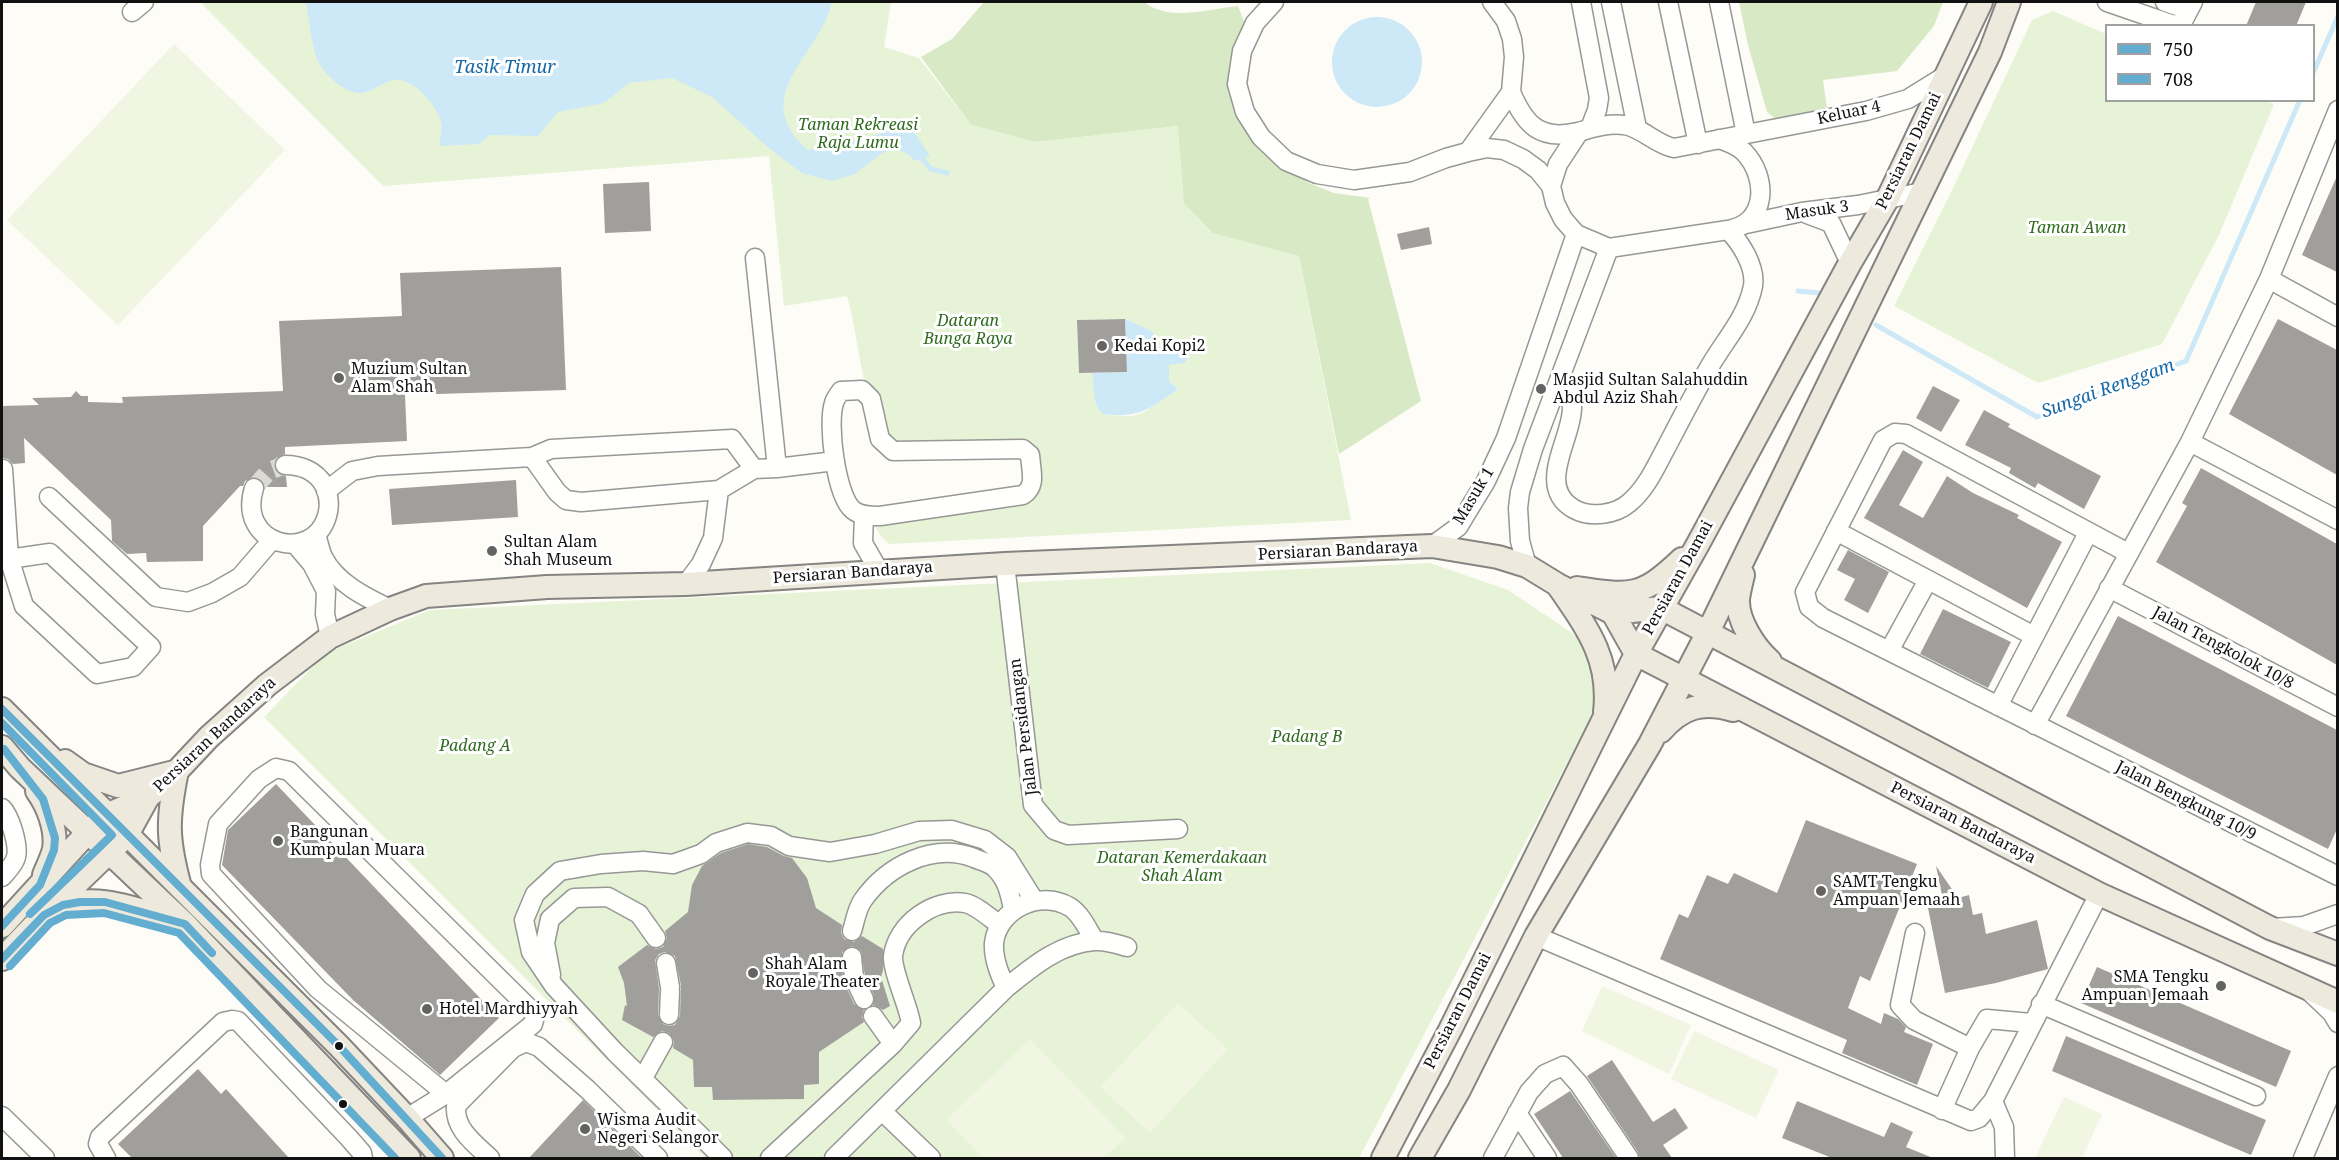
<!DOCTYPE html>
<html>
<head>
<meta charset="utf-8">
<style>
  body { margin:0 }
  #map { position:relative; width:2339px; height:1160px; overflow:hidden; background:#fdfcf7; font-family:"Noto Serif",serif }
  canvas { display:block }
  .frame { position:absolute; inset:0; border:3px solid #111; pointer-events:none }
  .legend { position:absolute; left:2105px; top:24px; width:210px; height:78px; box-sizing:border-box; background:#fff; border:2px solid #a0a0a0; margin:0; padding:8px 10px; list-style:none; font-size:18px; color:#111 }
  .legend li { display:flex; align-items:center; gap:12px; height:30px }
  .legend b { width:30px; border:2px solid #a0a0a0 }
</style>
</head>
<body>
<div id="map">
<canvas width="2339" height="1160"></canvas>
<div class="frame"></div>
<ul class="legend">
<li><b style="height:8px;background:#63aed0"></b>750</li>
<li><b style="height:8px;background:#63aed0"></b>708</li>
</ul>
</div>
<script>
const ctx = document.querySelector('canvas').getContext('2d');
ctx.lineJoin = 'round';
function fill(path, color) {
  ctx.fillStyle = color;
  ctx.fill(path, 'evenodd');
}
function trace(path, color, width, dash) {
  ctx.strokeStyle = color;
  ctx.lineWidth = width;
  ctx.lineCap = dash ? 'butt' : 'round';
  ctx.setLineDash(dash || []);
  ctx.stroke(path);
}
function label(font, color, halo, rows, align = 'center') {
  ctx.font = font + ' "Noto Serif",serif';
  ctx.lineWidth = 6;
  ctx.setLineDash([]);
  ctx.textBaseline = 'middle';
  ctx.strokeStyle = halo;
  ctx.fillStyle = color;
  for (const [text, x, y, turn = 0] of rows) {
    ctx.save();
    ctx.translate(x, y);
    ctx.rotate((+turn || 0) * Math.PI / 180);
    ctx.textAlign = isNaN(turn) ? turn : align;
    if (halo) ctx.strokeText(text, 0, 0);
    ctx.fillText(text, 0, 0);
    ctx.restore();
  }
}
fill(new Path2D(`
  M200,2H891L884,47L919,58L971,125L1036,142L1178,126L1270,248L1299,256L1351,520L889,544L880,535L870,517L879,507L1020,500L1033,454L894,447C862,415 860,340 847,296L784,306L769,156L383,186ZM1125,319L1152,331L1158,348L1169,364V381L1178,389L1144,412L1133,416L1106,415L1097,405L1092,373H1079L1077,320Z
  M2053,11L2106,34V100H2264L2274,104L2219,235L2162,344L2038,383L1894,306L1953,188L2032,20Z
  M1430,563L1508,590L1578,637L1604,693L1359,1158H705L264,717L326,653L430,610Z`), '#e7f3d7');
fill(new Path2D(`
  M984,2H1144C1169,22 1209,9 1238,6L1247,29L1231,70L1282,165L1309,183L1334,193L1371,198L1368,199L1421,401L1339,454L1299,256L1213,233L1184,203L1178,126L1036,142L971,125L921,57L952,39Z
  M1739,2H1943L1934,26L1897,71L1823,80L1828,115L1781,123L1767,112L1748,45Z`), '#d8eac5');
fill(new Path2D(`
  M174,44L285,150L118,325L7,220Z
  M1602,986L1691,1025L1669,1074L1582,1031Z
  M1178,1003L1228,1049L1150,1133L1100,1087Z
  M1694,1031L1779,1070L1756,1118L1671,1079Z
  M1030,1039L1126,1138L1104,1158H983L946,1120Z
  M2064,1097L2102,1114L2082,1158H2035Z`), '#f0f6e1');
fill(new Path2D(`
  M306,2H832C820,56 746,96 808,150L869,137L892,130L914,132L930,156L915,161L908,154L897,149L882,153L855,174L832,181L802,173L770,149L712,97L672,78L629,83L604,103L558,112L538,136L490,135L479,144L439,146C440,138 443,129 441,122C437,106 418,84 401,80C388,77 374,92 361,93C344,93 325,75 318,61C312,49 309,16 306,2Z
  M1332 62a45 45 0 1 1 90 0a45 45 0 1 1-90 0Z
  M1125,319L1152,331L1158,348L1176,340L1189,344L1192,353L1184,363L1169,365V381L1178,389C1156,404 1144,416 1116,415C1109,415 1103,415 1099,410C1093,401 1094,384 1092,373L1127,372Z`), '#cde8f7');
trace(new Path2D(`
  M2314,71L2338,16
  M917,153L931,169L947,173
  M1798,291L1819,293
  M1876,325L2037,417L2186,361L2300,100`), '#cde8f7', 5);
fill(new Path2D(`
  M2256,2H2306L2296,26H2246Z
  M2337,176V272L2302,255Z
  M649,182L651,231L605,233L603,184Z
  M1429,227L1432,244L1401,250L1397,234Z
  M561,267L566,390L405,395L407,441L285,447V454L276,458L274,465L278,474L286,476L287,487H265L261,479L256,477L245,481L243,486H240L203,526V561L147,562L146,553L127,554L112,541L111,520L24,438L25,463L13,464L8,459L2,458V406L39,405L32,398L71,397L76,391L81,396H88V402L123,403L122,397L283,391L279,321L402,316L400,273Z
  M1125,319L1127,372L1079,373L1077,320Z
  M2278,319L2337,350V475L2229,414Z
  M1933,386L1960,400L1941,432L1916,418Z
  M1984,410L2010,424L2008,427L2101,476L2084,509L2038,483L2035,488L2009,473L2011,468L1965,445Z
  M1903,450L1923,462L1899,505L1923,518L1947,476L1973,493L2019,515L2017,518L2062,542L2027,608L1864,518Z
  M2201,468L2337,544V665L2156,562L2187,506L2182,503Z
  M516,480L518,517L392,525L389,489Z
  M1848,550L1889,572L1868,613L1844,600L1855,579L1837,570Z
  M1943,609L2011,642L1988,688L1920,654Z
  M2118,616L2337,730V829L2328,849L2066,716Z
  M276,784L499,1018L440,1075L353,1000L222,865L228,830Z
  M1806,820L1917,864L1870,981L1860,976L1848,1008L1881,1024L1884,1013L1898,1019L1906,1027L1904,1032L1933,1044L1917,1085L1842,1053L1847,1040L1660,959L1679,914L1688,918L1707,875L1728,884L1734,873L1777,893Z
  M748,844L767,847L784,856L792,858L807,878L816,908L842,925L841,933L844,939L854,942L862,936L883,949V970L881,977L890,1006L883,1010L873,1005L874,995L865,976L861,951L852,946L842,952L843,980L854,1004L864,1010L862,1017L864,1022L819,1052V1084L804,1085V1099L713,1100L712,1087H694L693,1060L673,1048L674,1041L669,1033L662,1031L653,1037L622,1020L625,1005L627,1006L624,983L618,967L647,945L656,949L663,947L667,938L665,931L688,912L692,885L702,866L721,853ZM665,952L675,956L681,985L680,1016L675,1025L669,1026L663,1024L658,1015L659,989L655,960L659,954Z
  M1936,866L1958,898L1969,895L1973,915L1982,913L1986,934L2037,920L2048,969L1996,983L1945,993L1928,908L1944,905Z
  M2097,967L2291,1051L2276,1087L2081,1003Z
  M2066,1036L2266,1120L2251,1155L2052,1071Z
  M1612,1060L1653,1122L1675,1108L1688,1128L1663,1145L1672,1158H1640L1638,1152L1587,1076Z
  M198,1069L221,1094L226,1089L289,1158H132L118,1144Z
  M1570,1091L1616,1158H1563L1534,1114Z
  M583,1100L642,1158H529Z
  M1797,1101L1884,1137L1891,1122L1913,1132L1906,1147L1933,1158H1832L1782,1138Z`), '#a19f9c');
trace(new Path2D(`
  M254,488L269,471L285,465`), '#dad9d4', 18, [18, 9]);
const minor = new Path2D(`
  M1274,2L1255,23L1242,51L1237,84L1245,112L1261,137L1286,161L1317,174L1354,180L1410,172L1446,158L1468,152L1511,92L1514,57L1512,39L1506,21L1492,2
  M1581,2L1599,98L1597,110L1590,128
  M1611,2L1637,128
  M1668,2L1698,144
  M1719,2L1746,134
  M2107,2L2171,24L2181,25L2193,2
  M2165,2L2189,10
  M132,12L144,2
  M1511,92C1525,125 1540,141 1578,132C1593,128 1607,123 1624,125C1643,128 1655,144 1674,148L1866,111L1908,99L1945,76
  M1468,152L1487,148L1504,150L1523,159L1538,170L1551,186L1555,203L1563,219L1576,234L1609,248L1728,230C1768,223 1768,177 1744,152C1737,145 1728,142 1719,139
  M1551,186L1558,164L1579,132
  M1807,214L1831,223L1850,263
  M1746,224L1802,212L1858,205L1922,192
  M755,258L777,468
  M2269,279L2338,317
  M1562,374C1567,385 1572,396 1572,408C1572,439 1535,487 1574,509C1590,518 1615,515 1629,503C1647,488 1656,466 1667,446C1681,419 1695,392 1710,366C1725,340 1747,317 1753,286C1756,267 1741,243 1728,230
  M862,390L871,399L880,439L893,451L1023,449L1030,455C1031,471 1037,486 1023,495L880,516C872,516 860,516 853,510C836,496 827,424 834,403C835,399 838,395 841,391Z
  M2190,442L2338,520
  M532,457L557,492L566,500L581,502L719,490L754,469
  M254,488C236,546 313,564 327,516C330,506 329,495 324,485C316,471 301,465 285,465
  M326,491L352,471L378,466L532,457L551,449L732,439L754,469L777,468L835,461
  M49,497L156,597L188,602L212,593L240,577L272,540
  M864,515L863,543L879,571
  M1836,531L2034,636
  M316,534C318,541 320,550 323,557C336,583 365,597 390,609
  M295,544L312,564L326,591L325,614L330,637
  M1432,546L1458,527L1486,481L1506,438L1576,234
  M2128,553L1906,434L1895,433L1883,440L1805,592L1809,607L1823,618L2338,876
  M2,560L50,553L151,647L133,667L97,674L24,606L9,558L3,469
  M1005,564L1033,805L1054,830L1068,835L1178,829
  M1527,566L1520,541L1518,508L1520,492L1533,449L1609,248
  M686,584L701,564L713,538L719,490
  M2109,588L2338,707
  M1889,651L1928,580
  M1998,706L2088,533
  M2035,725L2190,442L2269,279L2338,110
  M2,808C10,816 19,845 16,857C14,865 7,871 2,877
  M2272,928L2304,926L2338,914
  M852,931C855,921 857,908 863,900C887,866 933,842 974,858C981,861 990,863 995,868C1007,879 1010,894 1013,909
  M1915,933L1900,1005L1914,1020L1970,1048
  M1536,936L1971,1121L1979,1118L1993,1101L2099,894
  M852,957L854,978
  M666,963L670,987
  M551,975L545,943L550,919L574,898L608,897L639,914L656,938
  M856,982L864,999
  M1006,988C1000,975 993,959 994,943C998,909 1040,889 1070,907C1081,914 1088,930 1095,941
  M2311,993L2332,1013L2338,1023
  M2041,1004L2256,1096
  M669,1015L670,991
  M873,1016L893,1044
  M643,1078L663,1042
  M1993,1101L2004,1127L2005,1158
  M1942,1110L1970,1048L1987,1019L2031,1023
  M883,1112L931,1158
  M1517,1113L1547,1158
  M2,1116L45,1158
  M407,1118L446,1094L533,1024L535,1016L532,1011L289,771L276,768L259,779L218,824L210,865L211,874L318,989L446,1094
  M106,1158L98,1144L100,1137L223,1022L232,1020L238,1021L349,1138L362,1153L363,1158
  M490,1158C475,1144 454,1129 456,1106L513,1048L526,1042L539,1047L587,1089L658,1158
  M723,1158L615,1052L554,986L531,952L524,920L535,894L560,871L601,864L643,861L673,864L701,854L716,843L747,833L771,836L789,846L830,852L875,844L919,831L952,830L985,840L1007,857L1034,900
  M770,1158L893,1044L911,1023C908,1005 892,971 893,956C897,924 934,898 965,903C976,905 990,918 1000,925
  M834,1158L1006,988C1032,967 1060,943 1095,941C1106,940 1117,944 1127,947
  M1493,1158L1529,1092L1545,1074L1563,1066L1579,1084L1629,1158
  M2303,1158L2338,1076`);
const major = new Path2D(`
  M1743,575C1741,583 1739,591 1738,599C1737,620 1754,647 1770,661
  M1559,587C1587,628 1611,659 1605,712
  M1577,588C1631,596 1641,598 1682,559
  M1613,613L1636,654L2099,894L2338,1002
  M2,709L339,1046L407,1118L442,1158
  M1661,731C1682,707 1702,701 1733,710
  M2,747L20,768L185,924L409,1158
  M65,761L83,774L118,786L174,772
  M177,771C167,820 167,839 180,887
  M37,791C48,806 57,830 54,849C52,858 47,867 44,875
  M53,910C93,889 141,911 181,923
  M2,926L88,832L106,815L148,797
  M2,959L44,915L127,835L148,797L177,771L209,737L267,685L330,637L390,609L426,596L547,587L686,584L1005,564L1432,546L1498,557L1527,566L1558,585L1613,613L1661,608L2270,928L2338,954
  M1383,1158L1450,1030L1636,654L1698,544L1850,263L1888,198L1981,2
  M1420,1158L1459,1090L1536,936L1650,744L1708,632L1990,52L2009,2`);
trace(minor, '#979795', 21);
trace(major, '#858482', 26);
trace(minor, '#fffffe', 18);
trace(major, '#ede9dc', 22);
trace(new Path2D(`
  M2,709L339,1046L442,1158
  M2,926L40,885L54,850L55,838L43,799L4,749
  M2,959L44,915L63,905L80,902H105L185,924L212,953`), '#63aed0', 8);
trace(new Path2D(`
  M2,723L112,835L30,914
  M10,966L50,923L66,915L104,913L179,933L395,1158`), '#63aed0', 8);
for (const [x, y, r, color] of [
  [1102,346,6,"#646362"],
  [339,378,6,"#646362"],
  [1541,389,6,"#646362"],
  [492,551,6,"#646362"],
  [278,841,6,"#646362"],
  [1821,891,6,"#646362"],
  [753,973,6,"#646362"],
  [2221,986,6,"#646362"],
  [427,1009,6,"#646362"],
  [339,1046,5,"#111"],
  [343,1104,5,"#111"],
  [585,1129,6,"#646362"]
]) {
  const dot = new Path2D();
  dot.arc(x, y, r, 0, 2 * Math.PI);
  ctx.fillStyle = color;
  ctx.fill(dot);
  trace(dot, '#fff', 2);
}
label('16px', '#111', '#fff', [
  ["Keluar 4",1849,113,-12],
  ["Persiaran Damai",1909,151,-64],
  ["Masuk 3",1817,211,-8],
  ["Masuk 1",1474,496,-59],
  ["Persiaran Bandaraya",1338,551,-3],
  ["Persiaran Bandaraya",853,573,-4],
  ["Persiaran Damai",1678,578,-61],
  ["Jalan Tengkolok 10/8",2223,648,28],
  ["Jalan Persidangan",1024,727,-97],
  ["Persiaran Bandaraya",215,735,-43],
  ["Jalan Bengkung 10/9",2186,801,27],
  ["Persiaran Bandaraya",1963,823,27],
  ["Persiaran Damai",1458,1011,-63]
]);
label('italic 16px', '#2f6b1f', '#fff', [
  ["Taman Rekreasi",858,125],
  ["Raja Lumu",858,143],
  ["Taman Awan",2077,228],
  ["Dataran",968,321],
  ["Bunga Raya",968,339],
  ["Padang B",1307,737],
  ["Padang A",475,746],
  ["Dataran Kemerdakaan",1182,858],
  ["Shah Alam",1182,876]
]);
label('16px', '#111', '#fff', [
  ["Kedai Kopi2",1114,346],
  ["Muzium Sultan",351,369],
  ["Alam Shah",351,387],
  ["Masjid Sultan Salahuddin",1553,380],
  ["Abdul Aziz Shah",1553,398],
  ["Sultan Alam",504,542],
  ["Shah Museum",504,560],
  ["Bangunan",290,832],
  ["Kumpulan Muara",290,850],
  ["SAMT Tengku",1833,882],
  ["Ampuan Jemaah",1833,900],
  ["Shah Alam",765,964],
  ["Royale Theater",765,982],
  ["SMA Tengku",2209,977,"right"],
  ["Ampuan Jemaah",2209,995,"right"],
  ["Hotel Mardhiyyah",439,1009],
  ["Wisma Audit",597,1120],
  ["Negeri Selangor",597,1138]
], 'left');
label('italic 18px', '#1768a6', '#fff', [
  ["Tasik Timur",505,68],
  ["Sungai Renggam",2108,389,-20]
]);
</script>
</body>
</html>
